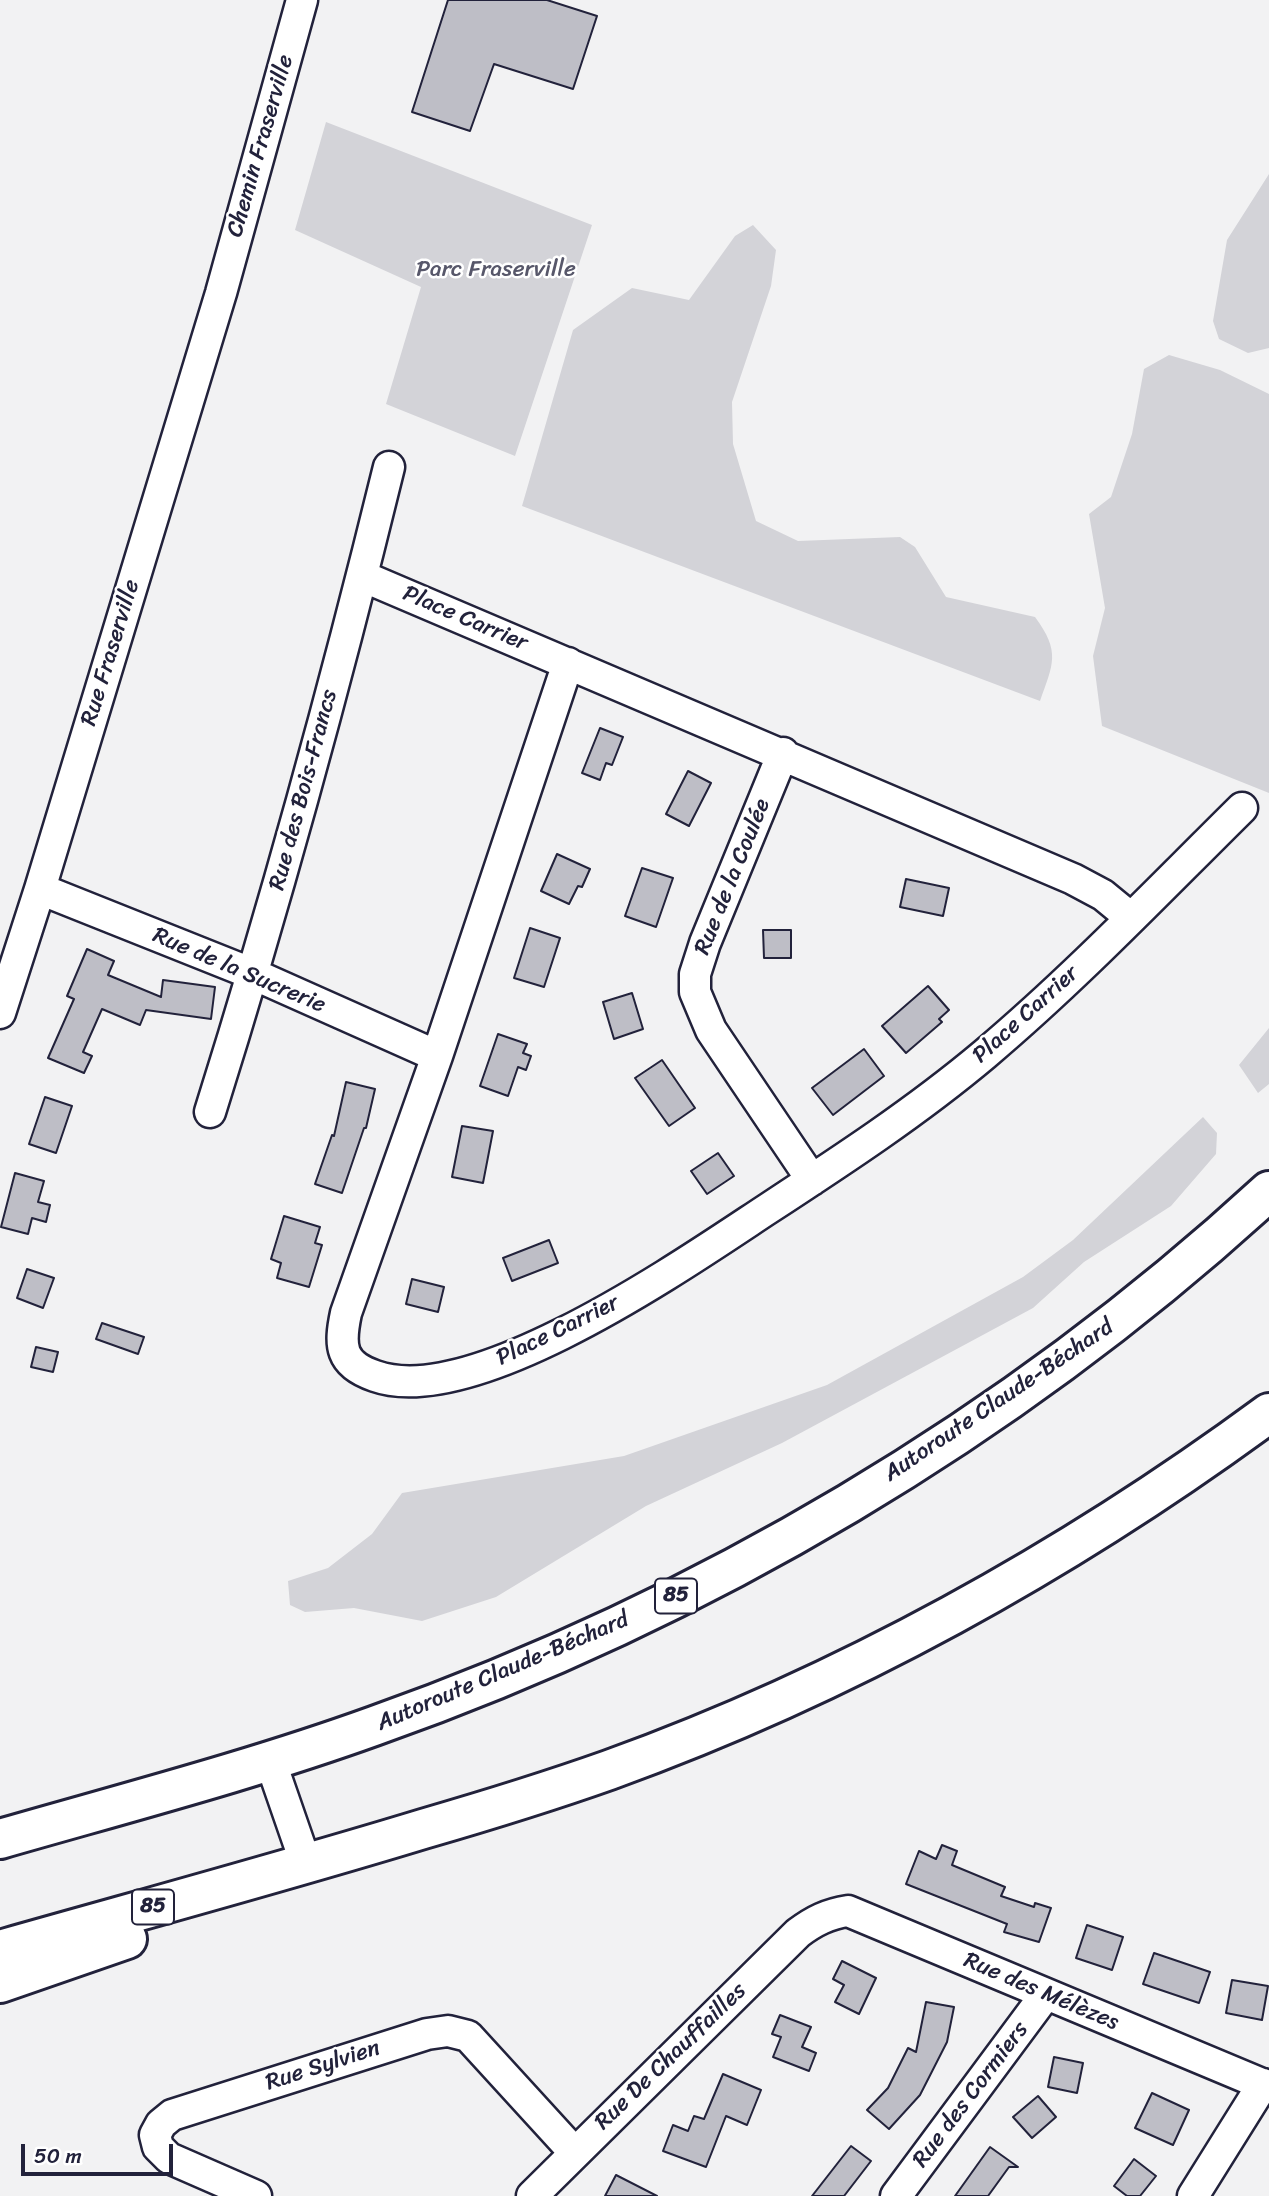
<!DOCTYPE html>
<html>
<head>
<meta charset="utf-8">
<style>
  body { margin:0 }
  #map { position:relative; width:1269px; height:2196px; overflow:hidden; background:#f2f2f3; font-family:Sriracha,sans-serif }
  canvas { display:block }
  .scale { position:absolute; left:21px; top:2144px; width:152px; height:32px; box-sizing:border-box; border:4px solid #22223b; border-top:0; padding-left:9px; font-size:21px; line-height:24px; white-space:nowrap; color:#22223b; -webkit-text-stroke:5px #fff; paint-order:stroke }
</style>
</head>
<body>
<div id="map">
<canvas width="1269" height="2196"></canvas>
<div class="scale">50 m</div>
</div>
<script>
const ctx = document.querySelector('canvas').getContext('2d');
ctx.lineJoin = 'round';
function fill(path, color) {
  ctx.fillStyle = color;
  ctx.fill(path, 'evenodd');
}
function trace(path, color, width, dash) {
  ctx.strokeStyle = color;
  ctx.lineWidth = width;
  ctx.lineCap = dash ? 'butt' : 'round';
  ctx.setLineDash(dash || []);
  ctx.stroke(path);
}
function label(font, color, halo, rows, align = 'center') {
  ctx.font = font + ' Sriracha,sans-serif';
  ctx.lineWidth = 5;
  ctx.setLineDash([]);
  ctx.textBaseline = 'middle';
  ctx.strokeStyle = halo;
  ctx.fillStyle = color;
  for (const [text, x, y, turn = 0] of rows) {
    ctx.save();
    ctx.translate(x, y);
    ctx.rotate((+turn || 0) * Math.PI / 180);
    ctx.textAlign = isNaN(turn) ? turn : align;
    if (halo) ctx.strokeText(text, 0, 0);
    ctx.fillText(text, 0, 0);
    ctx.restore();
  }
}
fill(new Path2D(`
  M326,122L592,225L515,456L386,404L421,287L295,230Z
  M1269,174V348L1248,353L1219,339L1213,321L1227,240Z
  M753,225L776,250L771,286L732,402L733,444L756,521L798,541L900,537L915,547L946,597L1035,617C1061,652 1053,664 1040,701L522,506L573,330L632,288L689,300L735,236Z
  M1169,355L1220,370L1269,394V793L1102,726L1093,656L1105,608L1089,514L1111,497L1132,434L1144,369Z
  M1269,1028V1084L1258,1093L1239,1065Z
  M1203,1117L1217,1133L1216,1154L1171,1206L1084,1262L1033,1308L782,1443L646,1506L496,1597L422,1621L354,1608L305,1612L290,1605L288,1581L328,1568L372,1534L402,1493L624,1456L827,1385L1023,1277L1073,1240Z`), '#d3d3d8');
const building = new Path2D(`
  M448,0H547L597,16L573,89L494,64L470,131L412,112Z
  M600,728L623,737L612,765L606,763L600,780L582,773Z
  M688,771L711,783L689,826L666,814Z
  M557,854L590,869L582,887L578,886L569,904L541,891Z
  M642,868L673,878L656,927L625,916Z
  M906,879L949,888L943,916L900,907Z
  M530,928L560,938L544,987L514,978Z
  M763,930H791V958H764Z
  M87,949L114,961L108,975L161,997L163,980L215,987L211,1019L146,1010L140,1025L102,1009L83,1052L92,1056L84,1073L48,1058L74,999L67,996Z
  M928,986L949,1010L939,1019L942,1022L906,1053L882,1026Z
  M632,993L643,1029L614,1039L603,1002Z
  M498,1034L527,1044L523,1053L531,1056L526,1070L518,1067L508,1096L480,1086Z
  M864,1049L884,1076L833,1115L812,1088Z
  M662,1060L695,1108L669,1126L635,1078Z
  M346,1082L375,1089L366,1128H364L342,1193L315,1184L332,1135L334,1136Z
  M45,1097L72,1106L56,1153L29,1144Z
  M462,1126L493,1131L483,1183L452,1177Z
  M718,1153L734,1176L707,1194L691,1171Z
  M15,1173L44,1181L38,1202L50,1205L46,1222L32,1218L28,1234L1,1227Z
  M284,1216L320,1227L315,1243L322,1245L309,1287L277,1278L281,1263L271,1259Z
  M549,1240L558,1263L512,1281L503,1258Z
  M27,1269L54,1278L43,1308L17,1298Z
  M412,1279L444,1287L438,1312L406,1304Z
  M102,1323L144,1337L138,1354L96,1339Z
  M36,1347L58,1352L53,1372L31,1367Z
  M942,1845L957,1851L952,1865L1005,1887L1001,1896L1034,1907L1035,1903L1051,1908L1039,1942L1004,1932L1007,1924L906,1884L919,1851L936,1859Z
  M1087,1925L1123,1937L1112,1970L1076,1958Z
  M1154,1953L1210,1972L1199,2003L1143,1984Z
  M842,1961L876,1978L859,2014L835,2002L844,1985L833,1979Z
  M1232,1980L1268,1986L1262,2020L1226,2013Z
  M926,2002L954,2007L947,2042L920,2095L889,2129L867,2110L888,2088L908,2048L916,2052Z
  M780,2015L811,2027L802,2047L816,2053L809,2071L773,2057L781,2037L772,2034Z
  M1054,2057L1083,2063L1077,2093L1048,2087Z
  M723,2074L761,2090L747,2125L726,2116L706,2167L663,2151L673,2125L688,2131L694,2116L704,2119Z
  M1152,2093L1189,2110L1173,2145L1135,2128Z
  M1038,2096L1056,2117L1032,2138L1013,2117Z
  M851,2146L871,2161L844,2196H812Z
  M990,2147L1018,2167H1009L988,2196H955Z
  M1134,2159L1156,2176L1140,2196H1127L1114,2186Z
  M616,2175L657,2196H605Z`);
fill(building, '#bebec6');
trace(building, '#22223b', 2);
const minor = new Path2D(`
  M362,576L1073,879L1103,895L1131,918
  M568,663L437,1056L346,1313C339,1346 340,1364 375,1376C473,1411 684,1264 766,1210C841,1161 916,1112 985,1054C1076,977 1158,891 1242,808
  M783,753L705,943L695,974V992L711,1030L812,1180
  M40,889L253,974L437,1056
  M0,1013L40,889L221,293L302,0
  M210,1112C277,899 336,683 389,467
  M270,1760L306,1864
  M256,2196L169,2158L158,2147L155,2135L161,2124L172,2115L427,2034L448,2031L468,2036L574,2152
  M532,2196L798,1933C814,1921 828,1914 848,1911L1269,2087
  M896,2196L1046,1994
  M1193,2196L1263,2084`);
const highway = new Path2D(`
  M0,1839C125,1803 252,1770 374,1726C702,1610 1013,1427 1269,1191
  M0,1950C141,1910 282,1872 423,1829C485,1811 547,1792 609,1770C844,1685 1068,1561 1269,1413
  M0,1983L127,1939`);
trace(minor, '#22223b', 35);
trace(highway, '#22223b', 44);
trace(minor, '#fff', 30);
trace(highway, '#fff', 38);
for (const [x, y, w] of [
  [676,1596,42],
  [153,1907,42]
]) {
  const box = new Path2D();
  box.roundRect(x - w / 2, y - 17.5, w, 35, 5);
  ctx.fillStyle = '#fff';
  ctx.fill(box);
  trace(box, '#22223b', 2);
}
label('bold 21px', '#22223b', null, [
  ["85",676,1596],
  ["85",153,1907]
]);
label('23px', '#22223b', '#fff', [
  ["Chemin Fraserville",261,146,-74],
  ["Place Carrier",465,619,23],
  ["Rue Fraserville",111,653,-73],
  ["Rue des Bois-Francs",304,790,-75],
  ["Rue de la Coulée",733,877,-68],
  ["Rue de la Sucrerie",239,971,23],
  ["Place Carrier",1026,1015,-42],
  ["Place Carrier",558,1331,-26],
  ["Autoroute Claude-Béchard",999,1401,-34],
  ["Autoroute Claude-Béchard",503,1672,-23],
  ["Rue des Mélèzes",1041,1992,23],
  ["Rue De Chauffailles",671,2057,-44],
  ["Rue Sylvien",323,2066,-18],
  ["Rue des Cormiers",971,2095,-53]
]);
label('23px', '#57576a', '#fff', [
  ["Parc Fraserville",496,270]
]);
</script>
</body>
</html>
